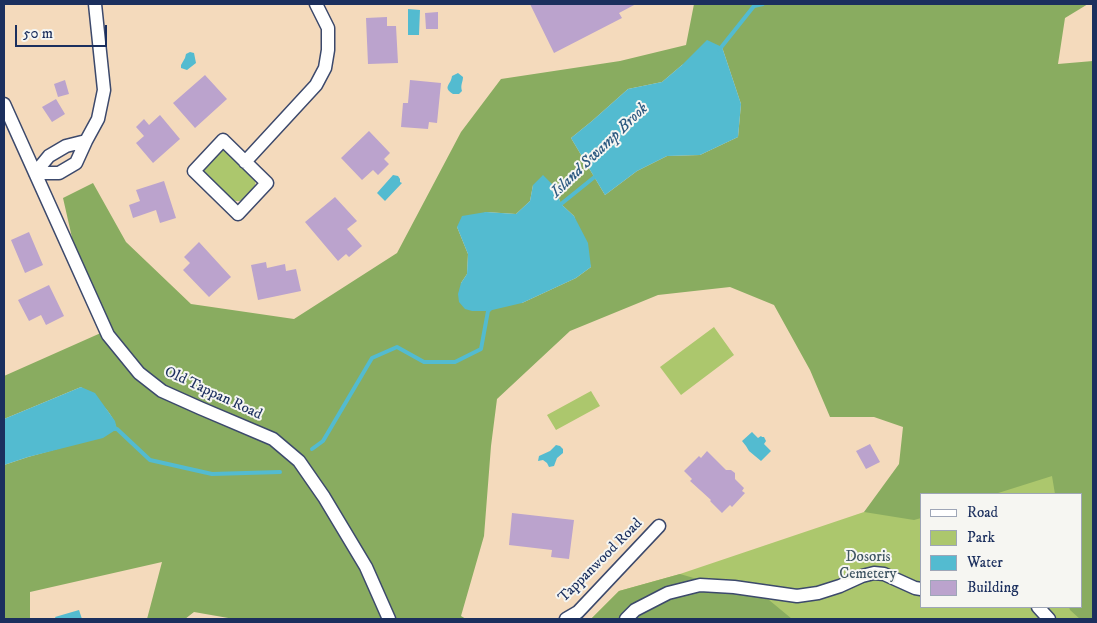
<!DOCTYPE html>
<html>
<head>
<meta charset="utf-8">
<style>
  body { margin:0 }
  #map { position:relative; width:1097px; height:623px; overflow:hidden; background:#f4dabc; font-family:"IM FELL DW Pica",serif }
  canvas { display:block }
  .frame { position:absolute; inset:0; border:5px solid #1b2f5e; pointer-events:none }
  .legend { position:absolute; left:920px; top:493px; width:162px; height:115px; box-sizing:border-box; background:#f6f6f2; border:1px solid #9ea6b7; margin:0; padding:6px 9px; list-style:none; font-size:15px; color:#1b2f5e }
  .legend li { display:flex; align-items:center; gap:10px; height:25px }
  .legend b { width:25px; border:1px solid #9ea6b7 }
  .scale { position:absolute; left:15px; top:25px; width:92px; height:22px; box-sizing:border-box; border:2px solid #1b2f5e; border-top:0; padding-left:6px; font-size:15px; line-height:18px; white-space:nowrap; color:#1b2f5e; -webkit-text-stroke:4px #f6f6f2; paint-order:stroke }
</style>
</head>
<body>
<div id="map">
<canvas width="1097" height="623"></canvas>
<div class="frame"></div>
<ul class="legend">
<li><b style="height:6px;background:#fff"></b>Road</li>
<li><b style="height:14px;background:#acc76d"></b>Park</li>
<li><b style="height:14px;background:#53bbd0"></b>Water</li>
<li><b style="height:14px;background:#bba3cd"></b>Building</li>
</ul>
<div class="scale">50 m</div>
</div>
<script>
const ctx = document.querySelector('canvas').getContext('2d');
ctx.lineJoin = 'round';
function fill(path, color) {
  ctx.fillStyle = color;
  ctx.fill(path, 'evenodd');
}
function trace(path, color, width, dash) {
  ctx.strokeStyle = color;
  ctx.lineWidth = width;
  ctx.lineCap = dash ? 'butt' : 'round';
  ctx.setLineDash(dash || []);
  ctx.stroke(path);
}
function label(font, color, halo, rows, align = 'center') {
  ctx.font = font + ' "IM FELL DW Pica",serif';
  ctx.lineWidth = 4;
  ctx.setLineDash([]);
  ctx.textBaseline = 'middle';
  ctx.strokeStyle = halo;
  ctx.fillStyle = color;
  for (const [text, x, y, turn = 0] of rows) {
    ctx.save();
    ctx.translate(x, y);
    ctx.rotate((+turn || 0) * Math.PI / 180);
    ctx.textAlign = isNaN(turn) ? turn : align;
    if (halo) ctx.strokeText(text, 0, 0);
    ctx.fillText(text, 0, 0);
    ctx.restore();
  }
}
fill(new Path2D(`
  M221,150L226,151L255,178C258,188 248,196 240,201H236L233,200L203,171V169Z
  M714,327L734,355L681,395L660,367Z
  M591,391L600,406L556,430L547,415Z
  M1052,440L1093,509V619H591L619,591L680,574L864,512ZM921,494H1081V607H921Z`), '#acc76d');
fill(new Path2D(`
  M694,4H1088L1065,18L1058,64L1093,61V619H1080L1070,610L1069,607H1081V494H1055L1052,476L995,494H921V518L914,520L864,512L899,464L903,427L874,417H830L810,370L774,305L730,287L658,295L570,331L497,399L491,446L484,536L461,616L466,619H234L194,612L185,619H147L162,562L30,592V619H4V465L28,457L64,447L117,429C111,409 97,400 81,387L4,419V376L103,332L73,242L63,198L93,183L126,242L191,304L294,319L397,253L461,132L501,79L620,61L686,45ZM722,47L741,104L738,137L700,155L667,156L637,171L605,195L571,138L592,121L628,89L662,82L682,65ZM533,185L555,187L561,204L574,216L591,267L576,278L522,303L461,283L467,274L468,254L457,227L486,212L516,214L530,201Z
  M680,574L769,600L792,619H591L619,591Z`), '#89ac60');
fill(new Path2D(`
  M408,9L420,10L419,35H408Z
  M707,40L722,47L741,104L738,137L700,155L667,156L637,171L605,195L571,138L592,121L628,89L662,82L682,65Z
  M190,52L194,53L196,63L187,70L181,68V65L185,58L186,54Z
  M458,73L463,77C463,82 460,85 462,91L459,94H453C442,87 451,85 452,76Z
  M393,175L398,176L400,179V182L402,183L385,201L377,193Z
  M543,175L555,187L561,204L574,216L588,243L591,267L576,278L522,303L488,311H472L465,309L459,302L458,294L461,283L467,274L468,254L457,227L462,216L486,212L516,214L530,201L533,185Z
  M81,387L95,393L115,421L117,429L103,438L28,457L4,465V419Z
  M752,432L758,438L761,436L762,437H764L766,441L764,444L771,451L761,461L749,451L746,446L742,441Z
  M556,445L560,446L563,449V453L557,458L554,466L549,467L547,463L543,460L538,461L539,456L550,451Z
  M79,610L82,619H56L55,617Z`), '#53bbd0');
trace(new Path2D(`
  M719,50L754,6L763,4
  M558,208L561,204L597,175
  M114,429H117L150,460L212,474L280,472
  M312,449L323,441L372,358L397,347L424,362H455L481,349L488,311L490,309`), '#53bbd0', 4);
fill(new Path2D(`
  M530,4H636L619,13L622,18L554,53Z
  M438,12V29H426L425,13Z
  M387,17V26H396L398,63L368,64L366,18Z
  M205,75L227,99L195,128L173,103Z
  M65,80L69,94L58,97L54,84Z
  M410,80L441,83L437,123L429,122L428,129L401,127L403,103H408Z
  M56,99L65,114L52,122L42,107Z
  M160,115L180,139L153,163L136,143L144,136L136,127L144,119L149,125Z
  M369,131L390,153L384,159L389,164L378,175L373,170L362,180L341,158Z
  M164,181L176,218L160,223L156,210L133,218L129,205L140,201L136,190Z
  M335,197L357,221L347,229L362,246L349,257L346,254L338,261L305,222Z
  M29,232L43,265L25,273L11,240Z
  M199,242L231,277L209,297L183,270L190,263L184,257Z
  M266,262L267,268L285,264L286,271L296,269L301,291L258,300L251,265Z
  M49,285L64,316L46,325L41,315L29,321L18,300Z
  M870,444L880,462L866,469L856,451Z
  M707,451L726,470H731L735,473V479L744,488L742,491L745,493L732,507L730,505L722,513L710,501L711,500L690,481L692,479L684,471L699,456L701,458Z
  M512,513L574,520L569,559L551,557L552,550L509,545Z`), '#bba3cd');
const minor = new Path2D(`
  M4,104L108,335L139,373L162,391L200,408L273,439L299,461L324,497L366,567L389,619
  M223,140L267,183L238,214L194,171Z
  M245,162L316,85L325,68L328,50V28L316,4
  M35,173H59L76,163L86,141L98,119L104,90L95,4
  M35,173L49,156L66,146L86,141
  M1038,607L1049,619
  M566,619L578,612L659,526
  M626,619L635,610L668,593L700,585L734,587L797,596L818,593L840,586L862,576L874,573L884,574L915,588L921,589`);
trace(minor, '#3c496c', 15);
trace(minor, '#fff', 12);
label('15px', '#1b2f5e', '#f6f6f2', [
  ["Old Tappan Road",213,394,25],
  ["Tappanwood Road",601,561,-45]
]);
label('15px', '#3f5562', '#f6f6f2', [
  ["Dosoris",868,558],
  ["Cemetery",868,575]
]);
label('italic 16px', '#2c5980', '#f6f6f2', [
  ["Island Swamp Brook",600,151,-44]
]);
</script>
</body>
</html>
